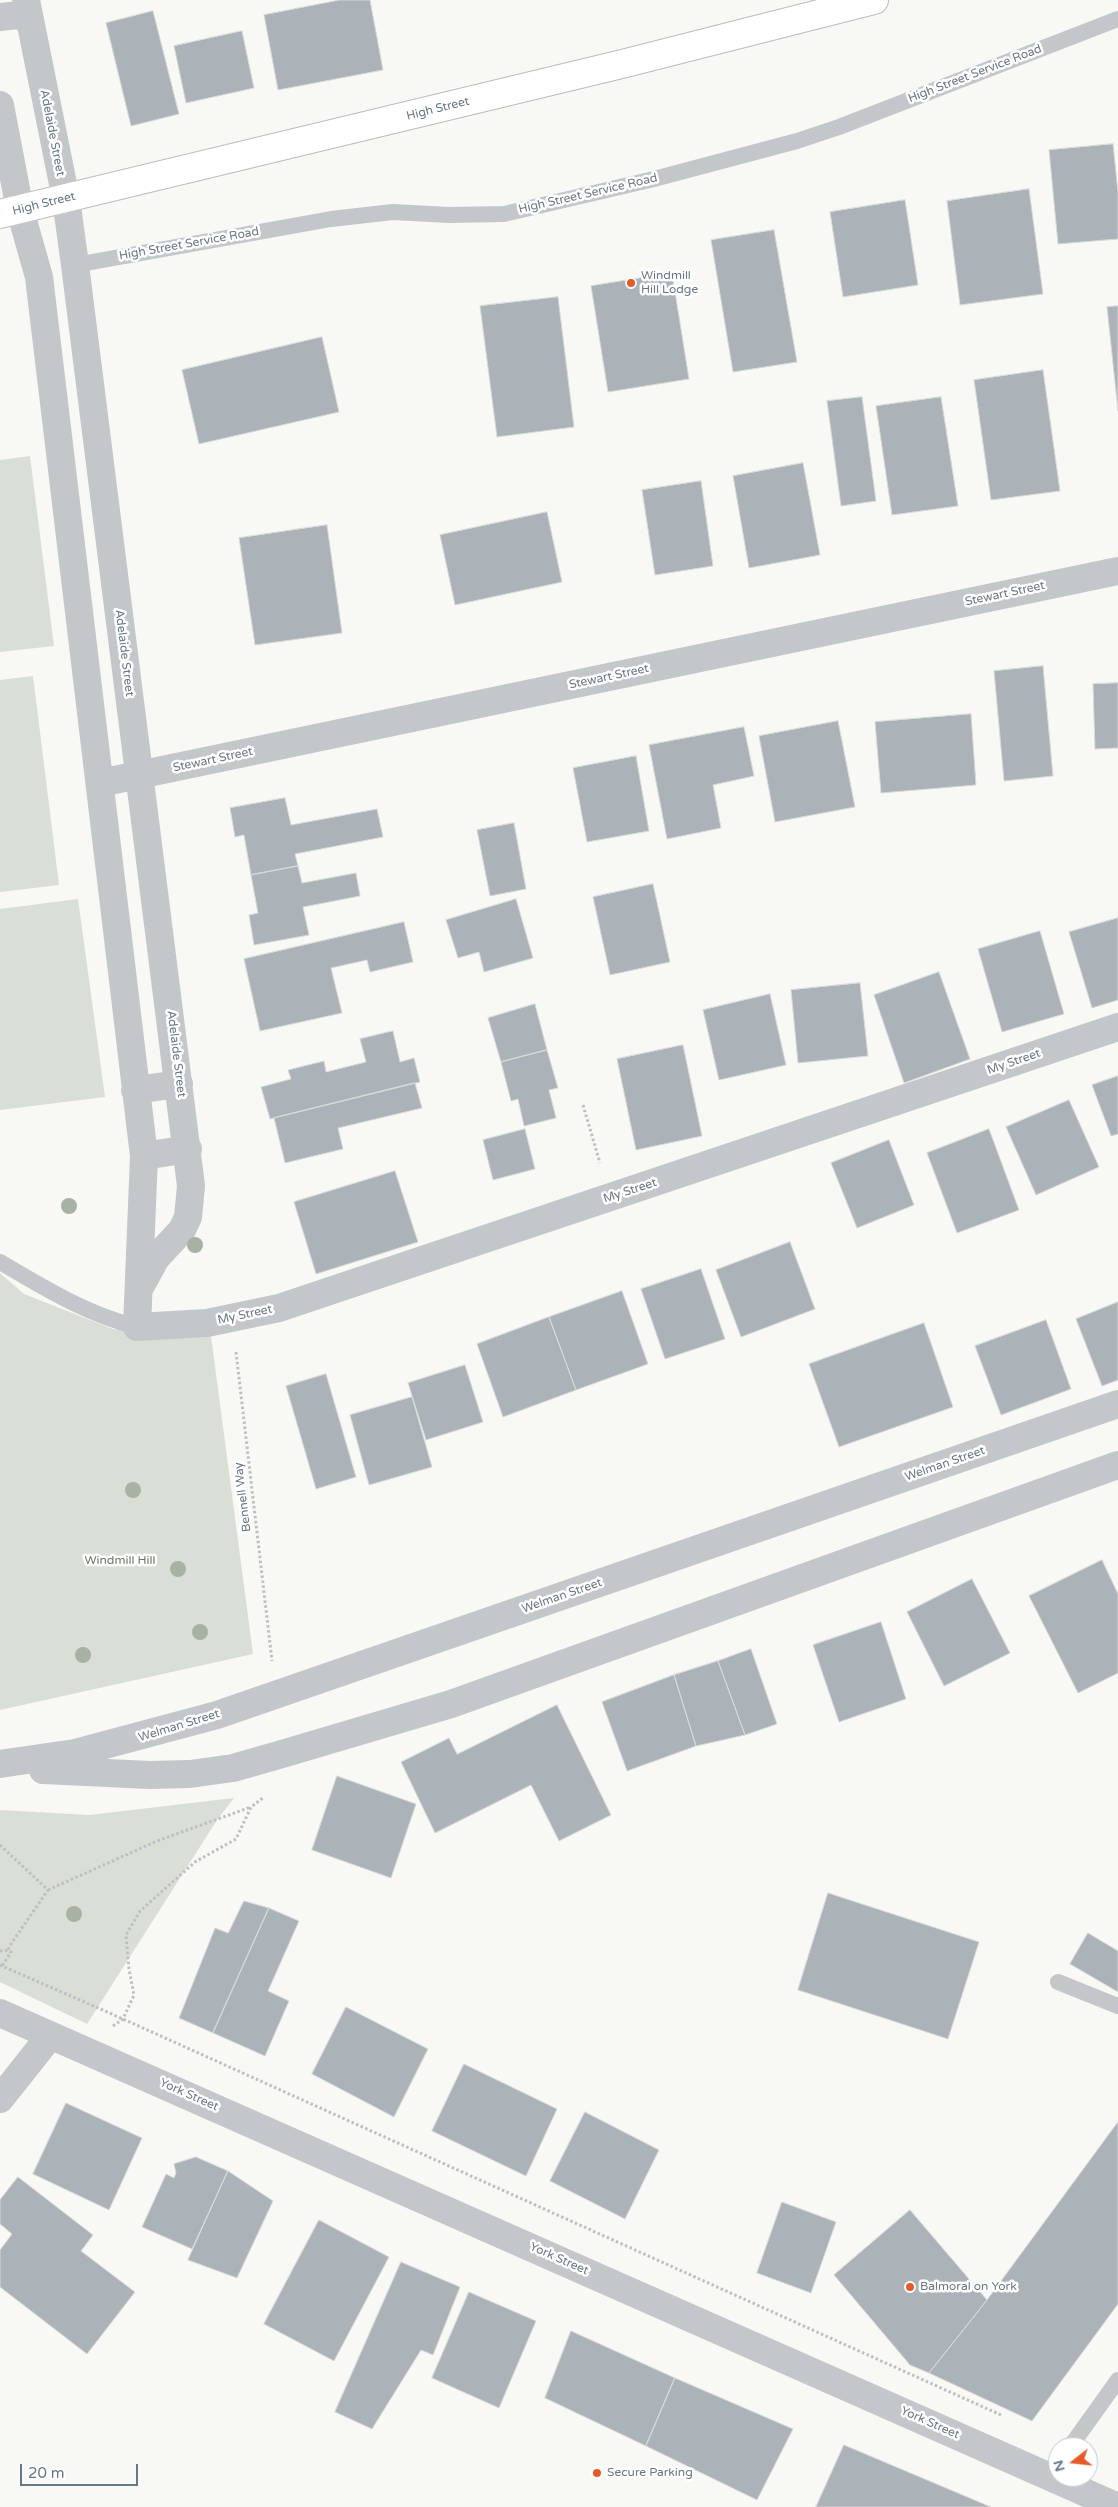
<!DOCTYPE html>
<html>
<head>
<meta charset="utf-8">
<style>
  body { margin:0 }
  #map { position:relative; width:1118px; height:2507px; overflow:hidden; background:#f8f8f5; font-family:"Varela Round",sans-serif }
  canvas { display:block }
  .north { position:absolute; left:1048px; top:2437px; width:50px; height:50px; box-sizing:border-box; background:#fff; border:1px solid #c2c9cf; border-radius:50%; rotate:254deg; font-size:14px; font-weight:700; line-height:20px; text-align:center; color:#677786 }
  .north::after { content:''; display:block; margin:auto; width:18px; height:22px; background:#e45b29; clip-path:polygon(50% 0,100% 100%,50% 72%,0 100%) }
  .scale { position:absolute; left:20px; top:2464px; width:118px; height:22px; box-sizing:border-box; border:2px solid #677786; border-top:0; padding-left:6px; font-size:15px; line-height:18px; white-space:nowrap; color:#677786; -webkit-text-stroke:4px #fff; paint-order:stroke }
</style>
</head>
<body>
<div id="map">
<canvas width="1118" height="2507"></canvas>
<div class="north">N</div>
<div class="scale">20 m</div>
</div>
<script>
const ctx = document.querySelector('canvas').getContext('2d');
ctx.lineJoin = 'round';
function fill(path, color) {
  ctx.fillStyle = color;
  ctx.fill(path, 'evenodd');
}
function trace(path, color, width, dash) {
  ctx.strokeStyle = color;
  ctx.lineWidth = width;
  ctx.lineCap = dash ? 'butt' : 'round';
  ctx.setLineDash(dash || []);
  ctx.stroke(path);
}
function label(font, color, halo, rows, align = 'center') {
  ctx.font = font + ' "Varela Round",sans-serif';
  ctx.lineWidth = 5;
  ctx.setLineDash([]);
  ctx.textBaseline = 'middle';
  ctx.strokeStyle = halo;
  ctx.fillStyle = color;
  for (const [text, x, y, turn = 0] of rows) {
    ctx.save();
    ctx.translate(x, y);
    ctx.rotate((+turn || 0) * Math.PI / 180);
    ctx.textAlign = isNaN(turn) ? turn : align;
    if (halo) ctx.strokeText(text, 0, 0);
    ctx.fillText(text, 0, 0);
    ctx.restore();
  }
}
fill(new Path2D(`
  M30,456L54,646L0,652V460Z
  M33,676L59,885L0,892V680Z
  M78,899L105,1097L0,1110V909Z
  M0,1273L24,1294L113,1329L211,1336L253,1654L0,1710Z
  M234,1798L217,1820L87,2024L0,1982V1810L89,1815Z`), '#d9dfd6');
const building = new Path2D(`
  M340,0H370L383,70L278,90L264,15Z
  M153,11L179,114L131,126L106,23Z
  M242,31L254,88L186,103L174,46Z
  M1113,144L1118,192V239L1058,244L1049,150Z
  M1029,189L1043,294L960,305L947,201Z
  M905,200L918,285L843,297L830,212Z
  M774,230L797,362L733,372L711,240Z
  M672,273L689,379L608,392L591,286Z
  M558,297L574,427L497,437L480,306Z
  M1118,306V411L1107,307Z
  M322,337L339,412L199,444L182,370Z
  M1043,370L1060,491L991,500L974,380Z
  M862,397L876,501L841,506L827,401Z
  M941,397L958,506L892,515L876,406Z
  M803,463L820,555L749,568L733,476Z
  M701,481L713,566L655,575L642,490Z
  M547,512L562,582L455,605L440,535Z
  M327,525L342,633L255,645L239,538Z
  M1043,666L1053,776L1004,781L994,671Z
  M1118,683V748L1095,749L1093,684Z
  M971,714L976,785L881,793L875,722Z
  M838,721L855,807L775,822L759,736Z
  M744,727L754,776L713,785L721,828L667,839L649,745Z
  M636,756L649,831L587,842L573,768Z
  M285,798L291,825L377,809L383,837L295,854L298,866L251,875L244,835L235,837L230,808Z
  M514,823L526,889L490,896L477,830Z
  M298,866L302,883L356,873L360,896L303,907L309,935L254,945L249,915L258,913L251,875Z
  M653,884L670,962L610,975L593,897Z
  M516,899L533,958L484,972L479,952L458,958L446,920Z
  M1118,918V1000L1092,1008L1069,932Z
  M404,922L413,962L370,972L367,960L331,968L342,1013L260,1031L244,959Z
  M1040,931L1064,1014L1002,1032L978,949Z
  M939,972L970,1059L904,1083L874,995Z
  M860,983L868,1056L798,1063L791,990Z
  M770,994L786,1065L719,1080L703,1010Z
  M535,1004L547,1050L501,1062L488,1018Z
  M393,1031L400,1062L414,1058L420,1082L270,1119L261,1087L291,1079L288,1070L324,1061L326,1072L366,1062L360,1039Z
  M683,1045L702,1136L636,1150L617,1059Z
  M547,1050L558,1088L549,1090L556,1118L524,1126L518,1099L511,1101L501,1062Z
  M1118,1076V1134L1111,1136L1092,1085Z
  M415,1083L422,1108L338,1128L343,1149L285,1163L274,1118Z
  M1069,1100L1099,1167L1036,1195L1006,1127Z
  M525,1129L535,1169L493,1180L483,1140Z
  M989,1129L1019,1210L957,1233L927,1153Z
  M889,1140L914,1205L857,1228L831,1163Z
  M395,1171L418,1242L316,1274L294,1202Z
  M790,1242L815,1309L741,1337L716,1270Z
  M701,1269L725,1339L665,1359L641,1289Z
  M622,1291L648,1364L576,1390L549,1317Z
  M1118,1302V1380L1102,1386L1076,1319Z
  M549,1317L576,1390L503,1417L477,1344Z
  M1046,1320L1071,1389L1001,1415L975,1346Z
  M924,1323L953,1407L839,1447L809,1364Z
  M465,1365L483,1422L426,1440L408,1383Z
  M326,1374L356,1477L316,1489L286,1386Z
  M412,1397L432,1467L369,1485L350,1415Z
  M1102,1560L1118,1594V1673L1078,1693L1029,1596Z
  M972,1579L1010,1653L944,1686L907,1612Z
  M881,1622L906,1699L839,1722L813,1645Z
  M751,1649L777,1724L745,1735L718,1661Z
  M718,1661L745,1735L696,1746L674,1675Z
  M674,1675L696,1746L627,1771L602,1702Z
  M557,1705L611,1815L559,1841L531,1785L435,1833L401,1762L449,1738L457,1754Z
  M337,1776L416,1804L391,1878L312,1850Z
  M828,1893L979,1942L948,2039L798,1990Z
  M244,1901L269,1908L213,2033L179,2018L215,1928L228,1933Z
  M269,1908L299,1921L268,1991L289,2001L265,2056L213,2033Z
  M1088,1933L1118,1951V1992L1070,1964Z
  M346,2007L428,2049L394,2117L312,2074Z
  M464,2064L557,2109L526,2176L432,2131Z
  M66,2103L142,2138L109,2210L33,2174Z
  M585,2112L659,2150L625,2219L550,2181Z
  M1118,2122V2304L1032,2421L929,2373L987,2300Z
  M196,2157L228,2171L192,2249L142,2227L166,2174L174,2178L176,2173L174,2164Z
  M228,2171L273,2201L237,2278L188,2260Z
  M18,2177L93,2235L81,2251L135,2292L87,2354L0,2287V2250L12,2234L0,2224V2200Z
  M782,2202L836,2222L811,2293L757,2273Z
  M910,2210L987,2300L929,2373L910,2365L834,2275Z
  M319,2220L389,2257L334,2361L264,2324Z
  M401,2262L460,2287L433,2355L421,2350L372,2429L335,2412Z
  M469,2292L536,2321L499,2408L432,2378Z
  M571,2331L675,2378L646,2446L545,2398Z
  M675,2378L793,2429L757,2500L646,2446Z
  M844,2445L991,2507H816Z`);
fill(building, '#abb3b9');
trace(building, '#d9d9d7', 1);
const secondary = new Path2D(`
  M0,214L622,64L874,0`);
trace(secondary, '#b8bcc1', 30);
trace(new Path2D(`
  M583,1105L600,1163
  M236,1352L272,1661
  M0,1845L48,1890L11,1944L8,1950L11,1952L2,1966
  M48,1890L157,1841L251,1807
  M0,1951L8,1950
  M0,1965L123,2019L1001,2415
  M113,2026L123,2019L134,1995L129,1969L126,1935L140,1911L195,1862L236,1839L251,1807L264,1797`), '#bdbfc2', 3, [2.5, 2.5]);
trace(new Path2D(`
  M75,265L331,219L393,212L449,215L504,214L654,179L797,141L839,127L1118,19
  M0,1262C44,1288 86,1314 137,1327
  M1058,1982L1118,2006
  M1070,2447L1118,2380`), '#c3c7ca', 16);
trace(new Path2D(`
  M26,0L66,199L75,265L191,1186L188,1217L182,1230L156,1258L139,1289
  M0,17L28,14
  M0,105L20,210L39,277L144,1156L137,1327L207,1323L279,1308L1118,1027
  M100,783L1118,571
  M135,1090L179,1084
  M144,1156L188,1149
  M0,1764L75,1753L217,1715L1118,1404
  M43,1770L150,1775L190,1774L233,1768L282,1754L451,1704L1118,1465`), '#c3c7ca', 28);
trace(new Path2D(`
  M0,2013L1118,2507
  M0,2099L50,2036`), '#c3c7ca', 28);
trace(secondary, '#fff', 28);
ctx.fillStyle = '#a7b2a4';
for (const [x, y] of [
  [69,1206],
  [195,1245],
  [133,1490],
  [178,1569],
  [200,1632],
  [83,1655],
  [74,1914]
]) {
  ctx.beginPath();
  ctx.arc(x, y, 8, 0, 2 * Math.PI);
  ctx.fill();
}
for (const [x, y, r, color] of [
  [631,283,5,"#e45b29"],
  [910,2287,5,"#e45b29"],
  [597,2473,5,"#e45b29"]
]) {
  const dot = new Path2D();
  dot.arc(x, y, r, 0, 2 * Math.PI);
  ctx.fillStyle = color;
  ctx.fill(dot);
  trace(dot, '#fff', 2);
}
label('12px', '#677786', '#fff', [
  ["High Street Service Road",975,74,-21],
  ["High Street",438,109,-14],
  ["Adelaide Street",52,133,79],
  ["High Street Service Road",588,194,-13],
  ["High Street",44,204,-14],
  ["High Street Service Road",189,244,-10],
  ["Stewart Street",1005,594,-12],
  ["Adelaide Street",124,653,83],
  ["Stewart Street",609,677,-12],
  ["Stewart Street",213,760,-12],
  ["Adelaide Street",176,1054,83],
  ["My Street",1014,1062,-19],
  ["My Street",630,1191,-18],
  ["My Street",245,1315,-12],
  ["Welman Street",945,1464,-19],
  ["Bennell Way",243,1497,-97],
  ["Welman Street",562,1596,-19],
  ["Welman Street",179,1726,-17],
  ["York Street",189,2095,24],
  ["York Street",559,2259,24],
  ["York Street",930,2423,24]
]);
label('12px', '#677786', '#fff', [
  ["Windmill",641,276],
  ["Hill Lodge",641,290],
  ["Balmoral on York",920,2287],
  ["Secure Parking",607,2473]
], 'left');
label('12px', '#657862', '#fff', [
  ["Windmill Hill",120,1561]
]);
</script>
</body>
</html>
